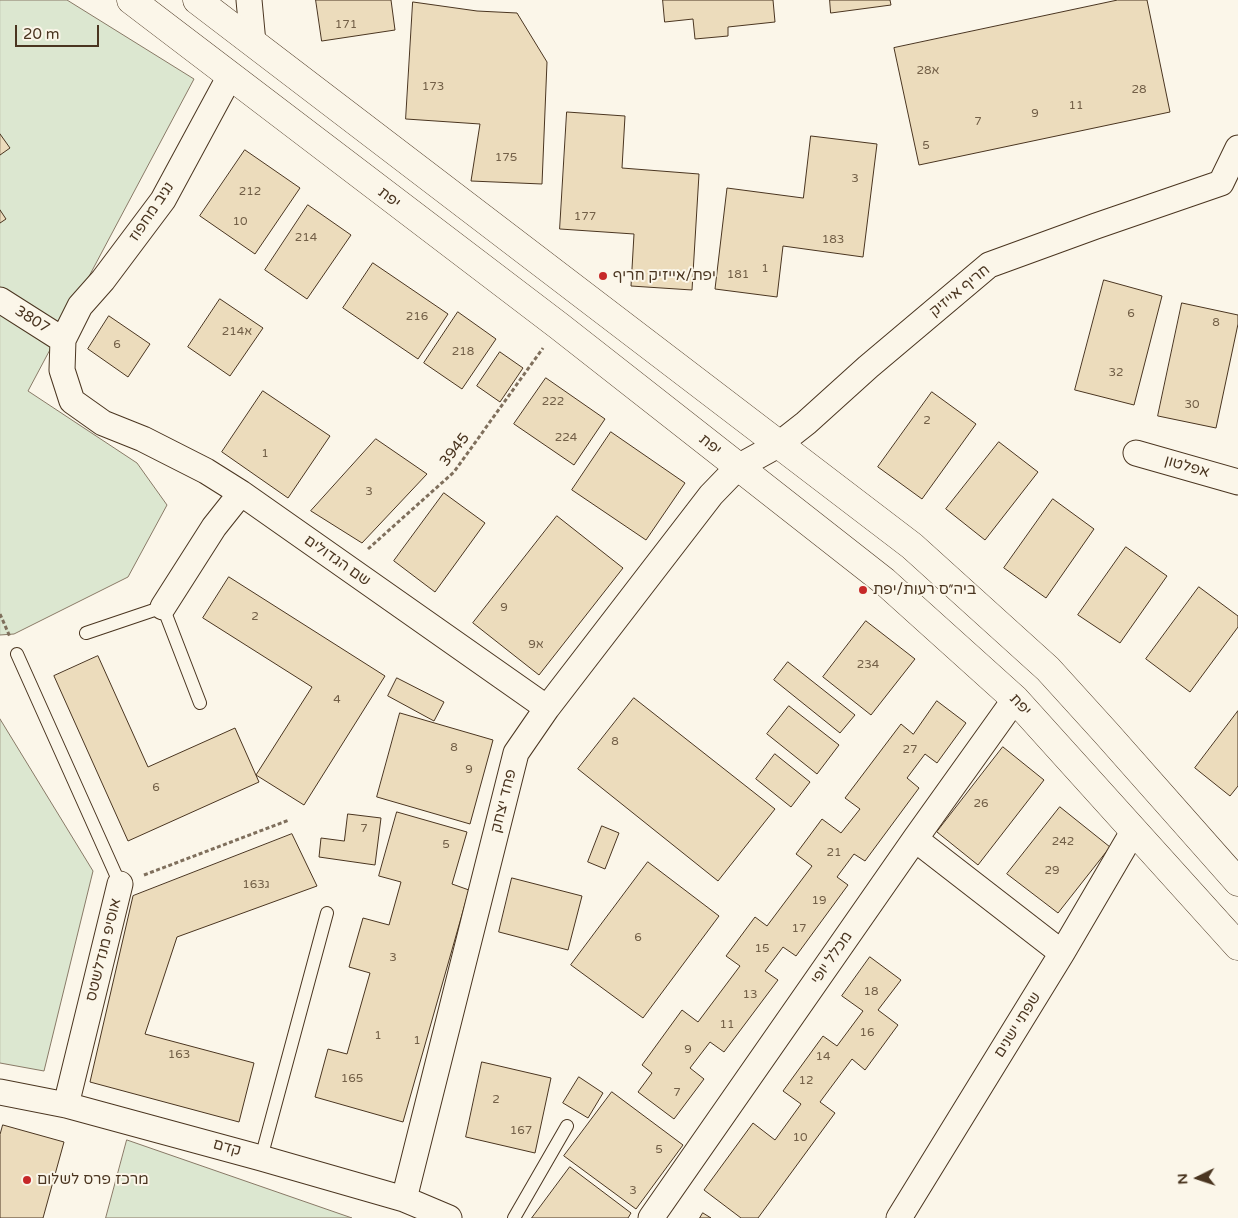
<!DOCTYPE html>
<html>
<head>
<meta charset="utf-8">
<style>
  body { margin:0 }
  #map { position:relative; width:1238px; height:1218px; overflow:hidden; background:#fbf6e9; font-family:"Varela Round",sans-serif }
  canvas { display:block }
  .north { position:absolute; left:1173px; top:1153px; width:50px; height:50px; -webkit-text-stroke:4px #fbf6e9; paint-order:stroke; rotate:266deg; font-size:14px; font-weight:700; line-height:20px; text-align:center; color:#4a3520 }
  .north::after { content:''; display:block; margin:auto; width:18px; height:22px; background:#4a3520; clip-path:polygon(50% 0,100% 100%,50% 72%,0 100%) }
  .scale { position:absolute; left:15px; top:25px; width:84px; height:22px; box-sizing:border-box; border:2px solid #4a3520; border-top:0; padding-left:6px; font-size:15px; line-height:18px; white-space:nowrap; color:#4a3520; -webkit-text-stroke:4px #fbf6e9; paint-order:stroke }
</style>
</head>
<body>
<div id="map">
<canvas width="1238" height="1218"></canvas>
<div class="north">N</div>
<div class="scale">20 m</div>
</div>
<script>
const ctx = document.querySelector('canvas').getContext('2d');
ctx.lineJoin = 'round';
function fill(path, color) {
  ctx.fillStyle = color;
  ctx.fill(path, 'evenodd');
}
function trace(path, color, width, dash) {
  ctx.strokeStyle = color;
  ctx.lineWidth = width;
  ctx.lineCap = dash ? 'butt' : 'round';
  ctx.setLineDash(dash || []);
  ctx.stroke(path);
}
function label(font, color, halo, rows, align = 'center') {
  ctx.font = font + ' "Varela Round",Heebo,sans-serif';
  ctx.lineWidth = 4;
  ctx.setLineDash([]);
  ctx.textBaseline = 'middle';
  ctx.strokeStyle = halo;
  ctx.fillStyle = color;
  for (const [text, x, y, turn = 0] of rows) {
    ctx.save();
    ctx.translate(x, y);
    ctx.rotate((+turn || 0) * Math.PI / 180);
    ctx.textAlign = isNaN(turn) ? turn : align;
    if (halo) ctx.strokeText(text, 0, 0);
    ctx.fillText(text, 0, 0);
    ctx.restore();
  }
}
const green = new Path2D(`
  M0,0H67L194,79L28,391L137,463L167,505L128,577L14,634L0,635Z
  M0,719L93,871L44,1071L0,1063Z
  M127,1140L352,1218H106Z`);
fill(green, '#dce7d0');
trace(green, '#887966', 1);
const building = new Path2D(`
  M316,0H391L395,30L322,41Z
  M663,0H773L775,22L728,27V36L695,39L693,19L665,22Z
  M830,0H890L891,5L831,13Z
  M1118,0H1147L1170,112L919,165L894,48Z
  M413,2L477,11L517,13L547,62L542,184L471,181L480,124L406,119Z
  M567,112L625,116L622,168L699,174L692,290L631,286L634,234L560,229Z
  M0,134L10,148L0,155Z
  M811,136L877,144L863,257L783,246L777,297L715,289L727,188L803,198Z
  M245,150L300,188L255,254L200,216Z
  M308,205L351,235L307,299L265,270Z
  M0,210L6,219L0,223Z
  M373,263L448,314L418,359L343,308Z
  M1104,280L1162,296L1134,405L1075,390Z
  M220,299L263,328L230,376L188,347Z
  M1182,303L1238,315V324L1216,428L1158,416Z
  M458,312L496,339L462,389L424,363Z
  M109,316L150,344L128,377L88,349Z
  M500,352L523,368L500,402L477,386Z
  M546,378L605,419L574,465L514,424Z
  M263,391L330,436L288,498L222,452Z
  M932,392L976,424L922,499L878,467Z
  M611,432L685,483L646,540L572,490Z
  M376,439L427,474L362,543L311,511Z
  M999,442L1038,472L985,540L946,509Z
  M444,493L485,523L435,592L394,561Z
  M1053,499L1094,529L1046,598L1004,568Z
  M557,516L623,568L539,675L473,623Z
  M1126,547L1167,576L1120,643L1078,615Z
  M229,577L385,676L304,805L256,775L312,687L203,618Z
  M1199,587L1238,616V627L1190,692L1146,659Z
  M866,621L915,659L871,715L823,677Z
  M98,656L148,767L235,728L259,782L128,841L54,676Z
  M788,662L855,715L840,733L774,680Z
  M397,678L444,702L434,721L388,696Z
  M634,698L775,809L718,881L578,769Z
  M937,701L966,723L937,763L925,754L907,778L919,788L865,861L854,854L837,877L848,885L796,956L783,947L765,971L778,980L724,1052L710,1042L690,1068L704,1079L674,1119L638,1092L652,1073L642,1065L682,1010L698,1022L740,966L726,956L755,917L767,926L812,866L796,854L822,819L841,833L860,809L845,798L901,724L913,734Z
  M789,706L839,745L817,774L767,734Z
  M1238,711V786L1230,796L1195,768Z
  M400,713L493,740L470,824L377,797Z
  M1003,747L1044,780L978,865L937,832Z
  M775,754L810,782L791,807L756,779Z
  M1060,807L1110,847L1058,913L1007,874Z
  M397,812L467,832L452,884L469,890L403,1122L315,1097L328,1049L347,1054L370,973L349,967L363,918L389,925L401,882L379,876Z
  M348,814L381,818L375,865L319,857L321,838L344,841Z
  M602,826L619,833L605,869L588,862Z
  M292,834L317,886L177,937L145,1034L254,1063L239,1122L90,1082L133,896Z
  M648,862L719,916L643,1018L571,965Z
  M512,878L582,896L568,950L499,932Z
  M870,957L901,980L878,1010L898,1025L865,1070L852,1059L820,1102L835,1113L758,1218H741L704,1190L753,1123L775,1140L801,1104L783,1091L823,1036L837,1046L863,1011L842,996Z
  M482,1062L551,1078L535,1153L466,1137Z
  M579,1077L603,1093L588,1118L563,1103Z
  M612,1092L683,1145L636,1209L564,1156Z
  M3,1125L64,1142L43,1218H0V1135Z
  M570,1167L631,1213L628,1218H532Z
  M703,1213L711,1218H700Z`);
fill(building, '#ecdcbc');
trace(building, '#4a3520', 1);
const lane = new Path2D(`
  M86,633L163,607L200,703
  M17,654L120,884
  M261,1158L327,913
  M514,1218L567,1126`);
const street = new Path2D(`
  M249,0L253,43
  M230,76L163,200L103,280L80,306L63,340L62,370L72,401L103,423L143,439L206,471L241,493
  M0,300L63,340
  M1136,453L1238,482
  M163,607L214,527L241,493L547,708
  M915,839L1062,953
  M0,1092L66,1105L261,1158L404,1199L449,1218
  M66,1105L120,884
  M404,1199L516,753L547,708L711,495L738,467L778,445L806,423L868,367L989,265L1096,226L1221,183L1238,148
  M651,1218L915,839L1015,699
  M899,1218L1062,953L1134,830`);
const secondary = new Path2D(`
  M131,0L559,326L884,581L1015,699L1238,946
  M197,0L912,546L1048,669L1107,734L1238,882`);
trace(lane, '#4a3520', 14);
trace(street, '#4a3520', 27);
trace(secondary, '#4a3520', 29);
trace(new Path2D(`
  M368,549L454,472L543,348
  M0,614L10,637
  M144,875L289,820`), '#7f6f5c', 3, [4, 2.5]);
trace(lane, '#fbf6e9', 12);
trace(street, '#fbf6e9', 25);
trace(secondary, '#fbf6e9', 28);
for (const [x, y, r, color] of [
  [603,276,5,"#c62828"],
  [863,590,5,"#c62828"],
  [27,1180,5,"#c62828"]
]) {
  const dot = new Path2D();
  dot.arc(x, y, r, 0, 2 * Math.PI);
  ctx.fillStyle = color;
  ctx.fill(dot);
  trace(dot, '#fbf6e9', 2);
}
label('12px', '#725f47', null, [
  ["171",346,25],
  ["28א",928,71],
  ["173",433,87],
  ["28",1139,90],
  ["11",1076,106],
  ["9",1035,114],
  ["7",978,122],
  ["5",926,146],
  ["175",506,158],
  ["3",855,179],
  ["212",250,192],
  ["177",585,217],
  ["10",240,222],
  ["214",306,238],
  ["183",833,240],
  ["1",765,269],
  ["181",738,275],
  ["6",1131,314],
  ["216",417,317],
  ["8",1216,323],
  ["214א",237,332],
  ["6",117,345],
  ["218",463,352],
  ["32",1116,373],
  ["222",553,402],
  ["30",1192,405],
  ["2",927,421],
  ["224",566,438],
  ["1",265,454],
  ["3",369,492],
  ["9",504,608],
  ["2",255,617],
  ["9א",536,645],
  ["234",868,665],
  ["4",337,700],
  ["8",615,742],
  ["8",454,748],
  ["27",910,750],
  ["9",469,770],
  ["6",156,788],
  ["26",981,804],
  ["7",364,829],
  ["242",1063,842],
  ["5",446,845],
  ["21",834,853],
  ["29",1052,871],
  ["163ג",256,885],
  ["19",819,901],
  ["17",799,929],
  ["6",638,938],
  ["15",762,949],
  ["3",393,958],
  ["18",871,992],
  ["13",750,995],
  ["11",727,1025],
  ["16",867,1033],
  ["1",378,1036],
  ["1",417,1041],
  ["9",688,1050],
  ["163",179,1055],
  ["14",823,1057],
  ["165",352,1079],
  ["12",806,1081],
  ["7",677,1093],
  ["2",496,1100],
  ["167",521,1131],
  ["10",800,1138],
  ["5",659,1150],
  ["3",633,1191]
]);
label('15px', '#4a3520', '#fbf6e9', [
  ["יפת",389,198,37],
  ["נגיב מחפוז",152,212,-56],
  ["חריף אייזיק",960,291,-39],
  ["3807",32,320,32],
  ["יפת",710,445,39],
  ["3945",455,450,-52],
  ["אפלטון",1187,467,16],
  ["שם הגדולים",337,561,35],
  ["יפת",1020,705,46],
  ["פחד יצחק",504,801,-76],
  ["אוסיפ מנדלשטס",104,950,-76],
  ["מכלל יופי",832,958,-55],
  ["שפתי ישנים",1018,1025,-58],
  ["קדם",227,1148,15]
]);
label('15px', '#4a3520', '#fbf6e9', [
  ["יפת/אייזיק חריף",613,276],
  ["ביה״ס רעות/יפת",873,590],
  ["מרכז פרס לשלום",37,1180]
], 'left');
</script>
</body>
</html>
